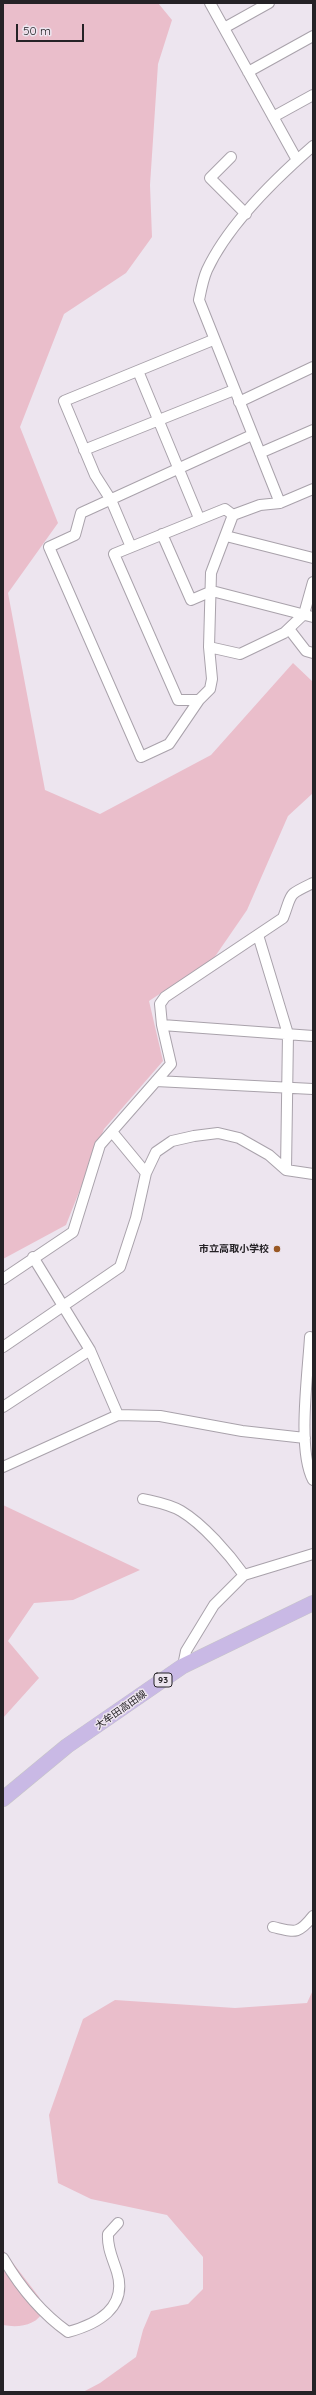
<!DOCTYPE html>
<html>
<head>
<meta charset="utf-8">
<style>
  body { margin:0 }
  #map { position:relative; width:316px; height:2395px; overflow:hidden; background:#ede5ef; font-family:Quicksand,sans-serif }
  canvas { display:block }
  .frame { position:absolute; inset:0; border:4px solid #252226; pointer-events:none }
  .scale { position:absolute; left:16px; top:24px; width:68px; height:18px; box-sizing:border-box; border:2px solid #252226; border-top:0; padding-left:5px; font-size:12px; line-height:14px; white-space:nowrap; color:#252226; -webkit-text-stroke:3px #ede5ef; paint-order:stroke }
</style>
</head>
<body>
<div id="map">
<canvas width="316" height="2395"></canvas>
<div class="frame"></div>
<div class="scale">50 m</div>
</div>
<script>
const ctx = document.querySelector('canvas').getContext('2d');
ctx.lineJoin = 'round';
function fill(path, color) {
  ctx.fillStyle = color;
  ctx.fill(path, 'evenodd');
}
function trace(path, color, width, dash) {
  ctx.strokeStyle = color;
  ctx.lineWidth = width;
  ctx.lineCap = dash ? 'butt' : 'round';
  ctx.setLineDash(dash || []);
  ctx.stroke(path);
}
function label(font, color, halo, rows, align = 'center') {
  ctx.font = font + ' Quicksand,"Noto Sans JP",sans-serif';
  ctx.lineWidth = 3;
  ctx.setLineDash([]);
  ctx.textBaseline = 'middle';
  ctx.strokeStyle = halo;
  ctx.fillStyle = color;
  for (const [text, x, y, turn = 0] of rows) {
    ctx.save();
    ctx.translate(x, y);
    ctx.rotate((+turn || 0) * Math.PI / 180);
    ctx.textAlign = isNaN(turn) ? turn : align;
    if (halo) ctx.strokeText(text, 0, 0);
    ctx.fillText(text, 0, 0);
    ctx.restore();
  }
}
fill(new Path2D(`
  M3,3H158L172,20L158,64L150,185L152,237L126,273L64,314L20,427L58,523L8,593L45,790L100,814L211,755L293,663L313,682V793L288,816L247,910L214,958L149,1001L163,1061L104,1129L66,1225L3,1259Z
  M3,1505L140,1570L73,1600L34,1603L8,1641L39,1678L3,1718Z
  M313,1990V2392H83L100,2383L136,2357L143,2330L151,2311L188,2304L203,2289V2257L167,2215L91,2199L58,2183L49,2115L83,2019L115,2000L235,2008L307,2003Z
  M3,2250L39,2297L44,2310C37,2326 18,2328 3,2325Z`), '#eabecb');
const street = new Path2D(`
  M210,3L297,160
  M224,28L269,3
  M248,72L313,36
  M273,117L313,95
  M231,157L210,178L246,214
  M138,371L199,518
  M239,402L313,367
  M252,435L81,513L75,535L49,547L141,757L169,744L199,700L210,689L212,679L209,647L211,573L233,515L260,505L280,503L313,489
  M84,450L234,390
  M260,453L313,430
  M280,503L199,300C201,290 203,279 207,270C228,225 275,179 313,146
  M162,534L191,600L212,591L313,617
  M226,536L313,558
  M131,547L111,500L95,475L64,401L213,340
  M289,629L306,651L313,653
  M209,647L240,654L284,633L304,614L313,582
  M199,700H178L114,554L225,509L233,515
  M258,935L288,1034L286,1170
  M162,1025L313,1036
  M156,1081L313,1089
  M113,1133L146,1173
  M33,1257L90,1350L118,1415
  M3,1279L73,1232L100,1145L171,1064L162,1025L160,1004L165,997L283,918C293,892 286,896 313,883
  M310,1337C308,1373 297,1450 313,1480
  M3,1347L120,1267L136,1218L146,1173L156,1152L172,1141L194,1136L218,1133L239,1138L269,1155L286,1170L313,1174
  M3,1407L90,1350
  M3,1467L118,1415L160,1416L242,1431L305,1438
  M143,1499C156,1502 169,1504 181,1511C203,1524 229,1554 244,1575
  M183,1666L186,1651L214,1605L244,1575L313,1554
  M273,1927C295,1932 298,1935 313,1916
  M3,2258C20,2287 40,2312 68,2332C97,2324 128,2308 117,2272C113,2259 107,2248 108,2234L118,2223`);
const primary = new Path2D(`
  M3,1799L67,1746L183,1666L313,1603`);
trace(street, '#a9a2ab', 12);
trace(primary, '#c6c6c7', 16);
trace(street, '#fff', 10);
trace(primary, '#c9b9e5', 15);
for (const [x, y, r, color] of [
  [277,1249,4,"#995824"]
]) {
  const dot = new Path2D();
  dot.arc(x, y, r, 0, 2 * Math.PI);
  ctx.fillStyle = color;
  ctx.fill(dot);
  trace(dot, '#ede5ef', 1.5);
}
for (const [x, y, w] of [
  [163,1680,18]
]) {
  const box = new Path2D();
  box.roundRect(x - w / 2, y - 7, w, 14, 3);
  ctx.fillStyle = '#ede5ef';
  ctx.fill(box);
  trace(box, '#252226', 1);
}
label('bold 9px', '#252226', null, [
  ["93",163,1680]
]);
label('bold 10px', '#252226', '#ede5ef', [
  ["市立高取小学校",269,1249]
], 'right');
label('10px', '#252226', '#ede5ef', [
  ["大牟田高田線",121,1710,-35]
]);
</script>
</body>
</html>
